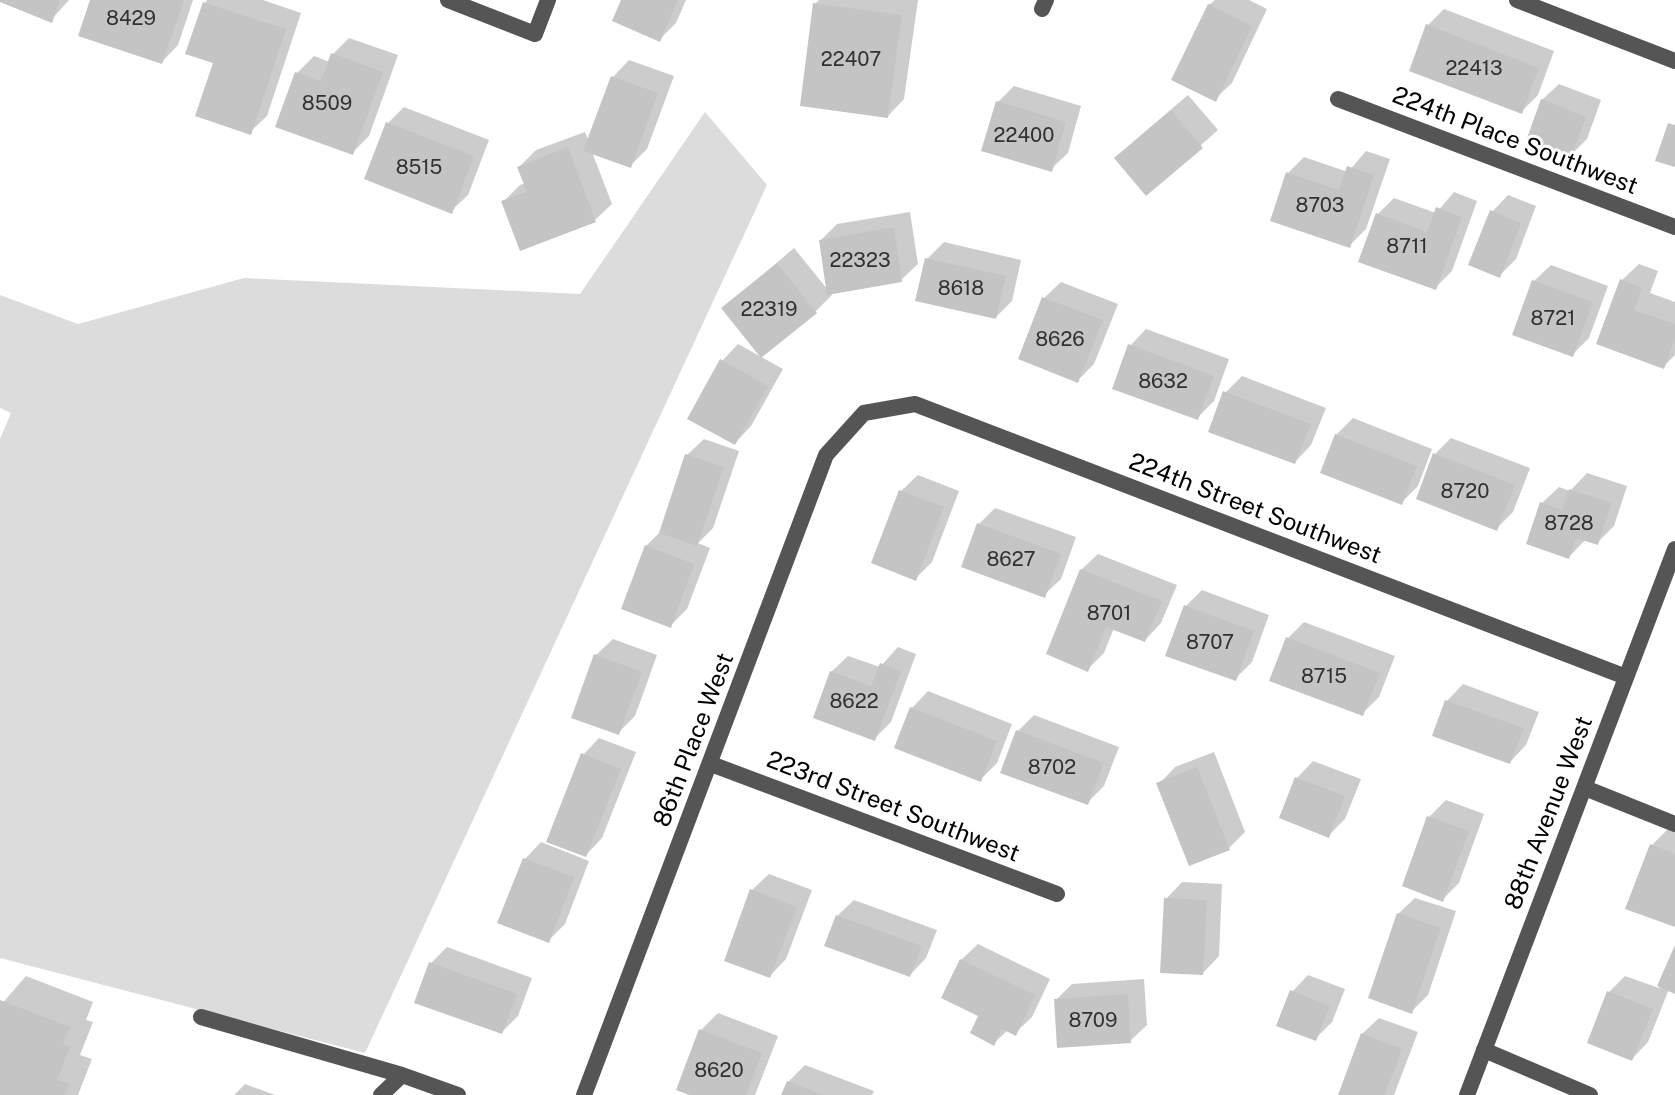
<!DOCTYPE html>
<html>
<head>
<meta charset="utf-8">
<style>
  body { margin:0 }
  canvas { display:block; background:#fff }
</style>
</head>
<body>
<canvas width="1675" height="1095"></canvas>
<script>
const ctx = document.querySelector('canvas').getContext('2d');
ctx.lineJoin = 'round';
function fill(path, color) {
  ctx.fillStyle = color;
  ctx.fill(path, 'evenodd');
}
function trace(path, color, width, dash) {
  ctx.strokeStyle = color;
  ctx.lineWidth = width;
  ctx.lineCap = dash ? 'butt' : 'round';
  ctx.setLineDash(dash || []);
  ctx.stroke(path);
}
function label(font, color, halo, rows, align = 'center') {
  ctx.font = font + ' "Public Sans",sans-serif';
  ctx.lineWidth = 6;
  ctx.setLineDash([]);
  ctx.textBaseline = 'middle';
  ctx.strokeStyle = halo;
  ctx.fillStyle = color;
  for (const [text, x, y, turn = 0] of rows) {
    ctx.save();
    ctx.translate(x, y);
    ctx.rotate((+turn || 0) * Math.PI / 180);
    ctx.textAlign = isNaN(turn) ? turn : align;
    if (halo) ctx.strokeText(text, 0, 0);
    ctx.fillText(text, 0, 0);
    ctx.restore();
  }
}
fill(new Path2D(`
  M705,112L767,185L365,1053L0,958V439L11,413L0,408V295L78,324L244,278L580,294Z`), '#dcdcdc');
fill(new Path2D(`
  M0,0H69L51,20Z
  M93,0H193L178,45L162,62Z
  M207,0H263L301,13L267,116L250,132L215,62L205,3Z
  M623,0H686L676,23L660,39Z
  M819,0H918L904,99L888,116L815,4Z
  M1215,0H1249L1267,9L1232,83L1215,99L1209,5Z
  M1444,9L1554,51L1538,95L1521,112L1428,25Z
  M349,38L398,55L369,136L352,153L297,73L314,56L330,62L333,54Z
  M629,60L674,76L647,149L630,166L592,152L612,204L595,220L503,202L520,185L525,183L519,167L536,150L585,132L589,142L613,77Z
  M1559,84L1601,100L1587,139L1571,155L1542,100Z
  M1014,86L1081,106L1068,153L1051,169L998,102Z
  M1188,95L1218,130L1147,193L1133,142Z
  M404,107L489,140L468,195L451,211L388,123Z
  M1366,151L1390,159L1366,229L1349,246L1288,173L1304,157L1348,172Z
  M1454,192L1477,201L1452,271L1435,288L1377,215L1394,198L1436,213Z
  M1508,195L1536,206L1516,259L1499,276L1492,212Z
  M910,212L918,264L901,280L830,292L832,295L816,311L724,308L794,248L828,290L821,240L837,224Z
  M944,242L1021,260L1012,301L996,317L927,259Z
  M1639,264L1658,271L1650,293L1675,302V355L1664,366L1599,343L1622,280Z
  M1551,265L1608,286L1589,338L1572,355L1534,281Z
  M1061,282L1118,304L1094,364L1078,380L1044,298Z
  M1146,329L1229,359L1214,401L1197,418L1130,346Z
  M738,344L783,369L751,426L735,443L722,361Z
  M1242,376L1326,408L1311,445L1295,462L1225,393Z
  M1353,418L1432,449L1418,486L1401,503L1336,435Z
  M1451,438L1530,468L1513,512L1497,528L1435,454Z
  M704,439L739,451L713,528L698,543L710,548L687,609L670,626L646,546L662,530L687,455Z
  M1587,473L1627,486L1614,526L1597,543L1586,539L1569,557L1542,503L1559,487L1570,491Z
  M918,475L959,491L932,562L916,578L901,491Z
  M995,508L1076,537L1061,579L1044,595L979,524Z
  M1098,554L1177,585L1161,623L1145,640L1114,628L1104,653L1088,669L1081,570Z
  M1202,590L1269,615L1252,662L1235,679L1185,607Z
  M1304,622L1395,656L1379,697L1362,714L1288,638Z
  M613,639L657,655L635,716L619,732L596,655Z
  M898,647L916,654L891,722L875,738L831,672L848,656L880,667Z
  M1463,684L1539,712L1526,745L1510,762L1447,701Z
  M928,691L1012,724L997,763L980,780L897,747L912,708Z
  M1034,715L1119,747L1104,786L1087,803L1018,731Z
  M599,738L636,752L602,838L586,855L583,755Z
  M1214,752L1245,832L1229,848L1159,784L1175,767Z
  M1313,761L1361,779L1345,819L1328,836L1281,817L1297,778Z
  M1446,800L1484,814L1459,883L1443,899L1429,817Z
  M1668,829L1675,832V925L1651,846Z
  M541,842L589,861L565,924L548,941L525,859Z
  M769,874L812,890L786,959L770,976L752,890Z
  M1182,882L1222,884L1219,956L1203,973L1166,899Z
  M1415,898L1456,911L1428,995L1412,1011L1398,914Z
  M854,900L937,930L926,958L910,975L837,916Z
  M978,944L1050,979L1032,1017L1015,1033L1008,1030L994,1043L961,960Z
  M447,947L532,978L518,1016L502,1032L431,963Z
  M1675,950V992L1669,989L1648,1042L1632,1059L1609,992L1625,976L1659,988Z
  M1308,975L1345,989L1332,1022L1315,1039L1292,992Z
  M26,976L93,1002L86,1020L93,1022L80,1055L92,1059L78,1095H0V1006Z
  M1144,979L1147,1025L1130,1041L1056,1000L1072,984Z
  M718,1013L778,1036L755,1095H695L701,1030Z
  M1379,1018L1418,1032L1394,1095H1341L1362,1034Z
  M805,1065L874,1091L872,1095H783L788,1082Z
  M245,1084L275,1095H234Z`), '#0003');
fill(new Path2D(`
  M0,0H60L52,23L0,2Z
  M90,0H184L162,64L78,36Z
  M621,0H678L660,42L612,21Z
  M203,2L286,29L251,135L195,116L213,63L185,54Z
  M813,3L902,15L888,118L800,106Z
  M1208,4L1252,26L1216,102L1171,80Z
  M1426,24L1539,68L1522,114L1409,71Z
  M331,53L383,72L353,155L275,127L295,72L321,81Z
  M611,76L658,93L631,168L583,151Z
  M1541,99L1586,117L1571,158L1526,141Z
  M996,101L1066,122L1052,172L981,151Z
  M1171,110L1203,148L1146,196L1114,158Z
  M386,122L474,156L452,214L364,179Z
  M1668,123L1675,125V167L1655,161Z
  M568,147L596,222L520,251L501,201L527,192L517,167Z
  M1347,166L1374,175L1350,248L1270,221L1286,172L1339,190Z
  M1436,207L1462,217L1436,290L1358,262L1376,213L1427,232Z
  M1490,210L1521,223L1500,278L1468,265Z
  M894,227L902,282L827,295L819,240Z
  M925,258L1006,276L996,319L915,301Z
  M777,263L817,313L761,358L721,308Z
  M1620,279L1642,288L1634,310L1675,324V339L1664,369L1596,344Z
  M1532,280L1593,302L1573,357L1512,335Z
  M1042,297L1103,320L1078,383L1018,359Z
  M1128,344L1214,376L1198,420L1112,389Z
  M720,359L768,386L735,445L687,419Z
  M1223,391L1311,424L1295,464L1208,432Z
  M1335,434L1417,466L1402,505L1320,473Z
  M1433,453L1515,485L1497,531L1416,499Z
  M685,454L724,467L697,546L659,533Z
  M1569,489L1612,503L1598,545L1576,538L1569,559L1526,544L1540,502L1562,510Z
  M899,490L944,507L916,581L871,563Z
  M977,523L1061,554L1045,598L961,567Z
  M645,545L694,564L671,628L621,609Z
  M1080,569L1162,601L1145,642L1106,627L1088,672L1046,654Z
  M1184,605L1254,631L1236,681L1165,656Z
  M1286,637L1380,673L1363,716L1269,681Z
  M594,654L642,672L619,735L571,718Z
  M880,663L901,671L875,741L813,718L830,671L871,686Z
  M1445,700L1524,728L1510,764L1432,736Z
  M910,707L997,741L981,782L894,748Z
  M1016,730L1104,763L1088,805L1000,773Z
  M581,753L621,769L586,857L546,842Z
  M1197,767L1230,850L1189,866L1156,783Z
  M1295,777L1345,796L1329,838L1279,818Z
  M1427,816L1469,831L1443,902L1402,886Z
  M1650,844L1675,854V927L1625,909Z
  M523,858L574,877L549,943L497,923Z
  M750,889L797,907L770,978L724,961Z
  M1164,898L1207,900L1203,975L1160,973Z
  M1397,913L1441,928L1412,1014L1368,998Z
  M836,915L922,946L910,977L824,946Z
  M1675,945V994L1657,986Z
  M960,959L1035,995L1016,1036L1002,1029L994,1046L970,1033L978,1016L941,998Z
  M429,962L517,994L502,1034L414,1003Z
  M1290,990L1330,1006L1316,1041L1276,1026Z
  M1607,991L1653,1009L1632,1061L1587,1043Z
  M1128,994L1131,1043L1057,1048L1054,999Z
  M0,1000L70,1027L63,1044L70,1047L57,1080L69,1084L64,1095H0Z
  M699,1029L762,1053L746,1095H689L676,1090Z
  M1361,1033L1402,1049L1385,1095H1338Z
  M787,1081L824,1095H781Z`), '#c4c4c4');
trace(new Path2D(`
  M1517,0L1675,61
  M1484,1050L1590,1095`), '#555', 16);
trace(new Path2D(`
  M448,0L535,34L548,0
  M1042,9L1046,0
  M1338,99L1675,227
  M711,764L1057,894
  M1585,788L1675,824
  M201,1017L402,1075L458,1095
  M381,1095L402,1075
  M584,1095L826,455L864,413L915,404L1626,677`), '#555', 16);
trace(new Path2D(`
  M1467,1095L1675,549`), '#555', 16);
label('20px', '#313131', null, [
  ["8429",131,19],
  ["22407",851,60],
  ["22413",1474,69],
  ["8509",327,104],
  ["22400",1024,136],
  ["8515",419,168],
  ["8703",1320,206],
  ["8711",1407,247],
  ["22323",860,261],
  ["8618",961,289],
  ["22319",769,310],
  ["8721",1553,319],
  ["8626",1060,340],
  ["8632",1163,382],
  ["8720",1465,492],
  ["8728",1569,524],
  ["8627",1011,560],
  ["8701",1109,614],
  ["8707",1210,643],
  ["8715",1324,677],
  ["8622",854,702],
  ["8702",1052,768],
  ["8709",1093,1021],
  ["8620",719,1071]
]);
label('24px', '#000', '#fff', [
  ["224th Place Southwest",1515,141,21],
  ["224th Street Southwest",1255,509,21],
  ["86th Place West",694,740,-69],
  ["223rd Street Southwest",893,807,21],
  ["88th Avenue West",1549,813,-69]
]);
</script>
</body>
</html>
